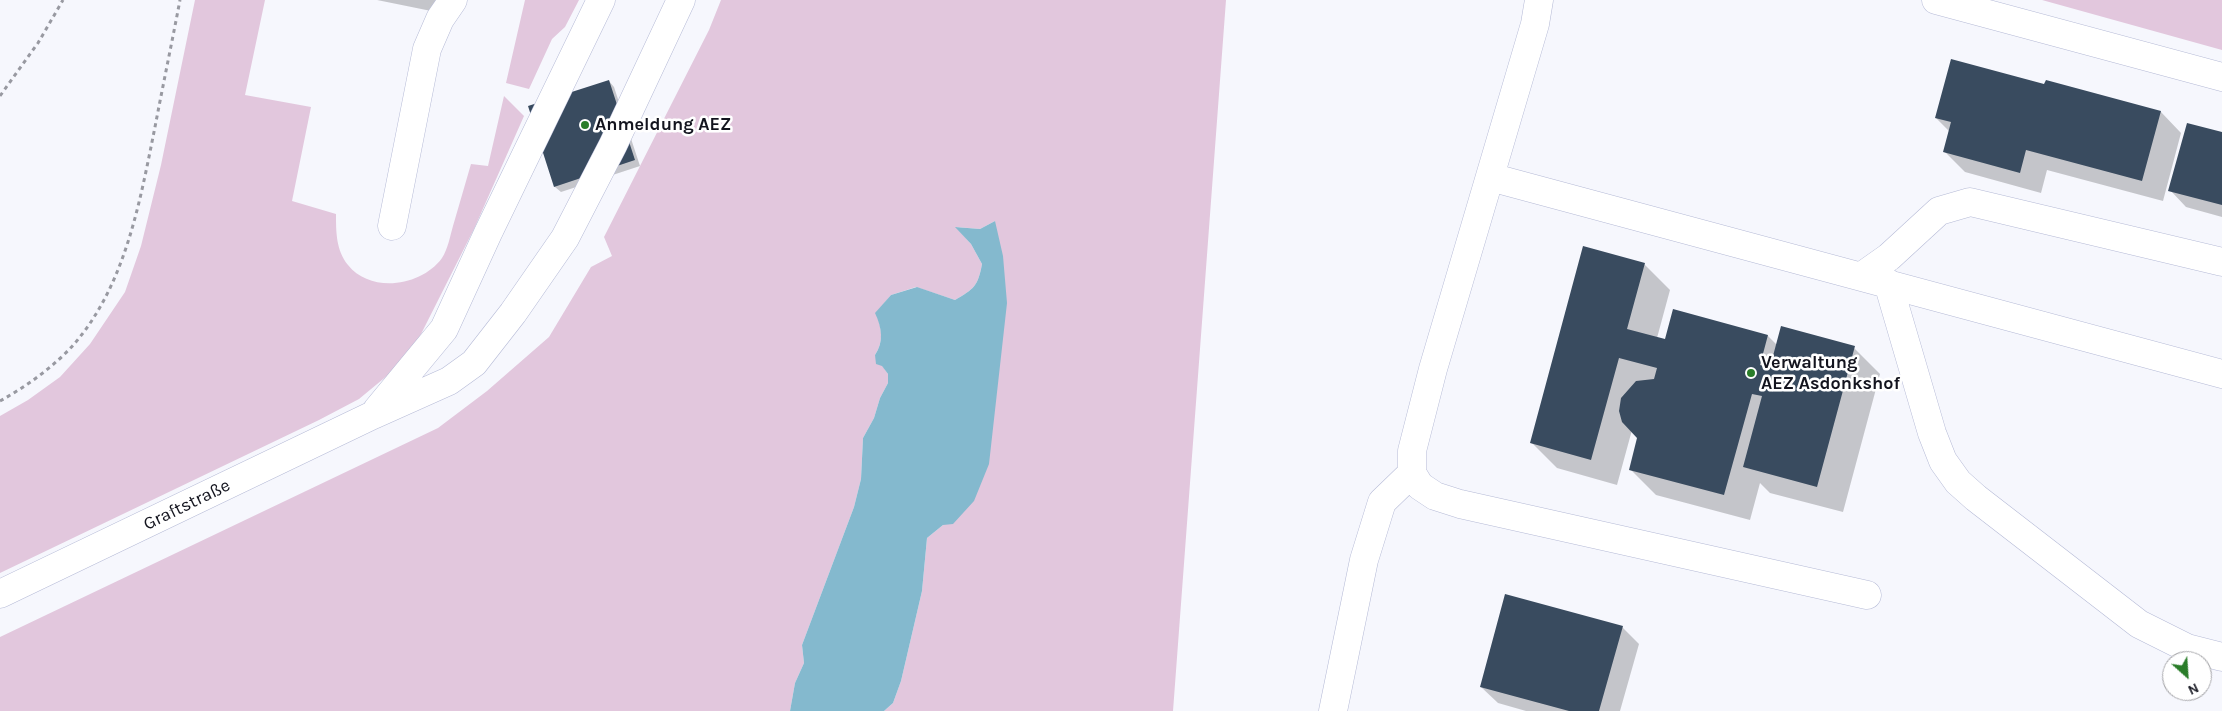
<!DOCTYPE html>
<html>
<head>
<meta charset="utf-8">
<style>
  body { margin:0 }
  #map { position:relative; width:2222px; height:711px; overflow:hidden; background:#f6f7fd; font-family:Karla,sans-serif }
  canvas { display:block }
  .north { position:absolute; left:2162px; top:651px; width:50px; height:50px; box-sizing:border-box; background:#fff; border:1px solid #a1a1a5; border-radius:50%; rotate:154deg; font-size:14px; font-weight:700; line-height:20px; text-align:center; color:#13141e }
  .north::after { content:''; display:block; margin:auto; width:18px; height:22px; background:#2a7d29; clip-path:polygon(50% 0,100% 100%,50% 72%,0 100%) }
</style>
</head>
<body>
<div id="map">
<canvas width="2222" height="711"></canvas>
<div class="north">N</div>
</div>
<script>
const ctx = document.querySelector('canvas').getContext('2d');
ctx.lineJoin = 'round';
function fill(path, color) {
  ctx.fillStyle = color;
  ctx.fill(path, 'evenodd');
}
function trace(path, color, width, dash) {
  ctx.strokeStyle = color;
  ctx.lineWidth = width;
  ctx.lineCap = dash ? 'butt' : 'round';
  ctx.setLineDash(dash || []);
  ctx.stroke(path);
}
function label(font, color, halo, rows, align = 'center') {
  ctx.font = font + ' Karla,sans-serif';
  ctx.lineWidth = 5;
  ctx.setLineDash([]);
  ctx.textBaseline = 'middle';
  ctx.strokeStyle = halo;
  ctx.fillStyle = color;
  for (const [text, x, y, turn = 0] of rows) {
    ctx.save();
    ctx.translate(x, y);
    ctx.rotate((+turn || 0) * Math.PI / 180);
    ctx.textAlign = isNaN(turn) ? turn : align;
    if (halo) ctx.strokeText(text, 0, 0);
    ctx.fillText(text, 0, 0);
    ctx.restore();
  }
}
fill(new Path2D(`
  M195,0H265L245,95L311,107L292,201L336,214C336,232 336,250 348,265C371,294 422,286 442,258C448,249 450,236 453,226C459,205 465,185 471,164L488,166L504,96L524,116L474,229L418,340L388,375L359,399L319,420L0,573V416L28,400L60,377L90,344L125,292L141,246L161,165Z
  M525,0H579L565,27L552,39L529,89L506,83Z
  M721,0H1226L1173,711H884L893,703L901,681L922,591L927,538L943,525L995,221L980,229L956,227L971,244L982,264C978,286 974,289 955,300L916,287L891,295L876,313C882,328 884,342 875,355L888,374V383L880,398L874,418L863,438L861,479L854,507L802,645L804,663L795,683L790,711H0V637L438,428L487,391L549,337L591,267L612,256L604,237L709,30Z
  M2042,0H2222V50Z`), '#e2c7dd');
fill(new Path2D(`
  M995,221L1003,256L1007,303L989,464L974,501L953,524L943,525L927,538L922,591L901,681L893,703L884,711H790L795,683L804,663L802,645L854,507L861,479L863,438L874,418L880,398L888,383V374L882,366L876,364L875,355C884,342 882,328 875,313L891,295L917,287L955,300C974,289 978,286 982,264L971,244L955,227L980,229Z`), '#84b9ce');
fill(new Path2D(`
  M377,0H443L441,13Z
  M609,81L614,87L640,166L561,192L555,187Z
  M2045,85L2161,112L2181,133L2163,201L2047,170L2041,193L1965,172L1944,151L1949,131L1936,118Z
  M2222,134V217L2186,207L2170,190Z
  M1644,264L1670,290L1657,338L1666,341L1768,336L1777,345L1854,348L1880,374L1843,512L1770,493L1760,483L1750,520L1656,495L1630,469L1639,437L1632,430L1617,485L1557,468L1531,442Z
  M1622,627L1639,644L1620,711H1526L1498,703L1481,687Z`), '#0003');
fill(new Path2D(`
  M1951,59L2044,84L2046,80L2161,111L2142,181L2026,150L2020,173L1943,152L1951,122L1935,118Z
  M609,80L635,160L554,187L528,106Z
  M2187,123L2222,132V205L2168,191Z
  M1583,246L1645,263L1627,329L1665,339L1673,309L1768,335L1760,365L1770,367L1781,326L1855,346L1817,487L1743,467L1762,396L1752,394L1724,495L1629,470L1637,438L1622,422L1619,411L1621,398L1636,381L1654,379L1657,368L1619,358L1591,460L1530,443Z
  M1505,594L1623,626L1599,711H1569L1480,687Z`), '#394b5f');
const minor = new Path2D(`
  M1539,0L1535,24L1433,369L1412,451V473L1420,486L1435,496L1460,504L1867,595
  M1936,0L2222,77
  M1490,177L2222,374
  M392,226L427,49L440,19L453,0
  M1862,276L1889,257L1939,211L1970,202L2222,262
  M1888,283L1932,433L1943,461L1958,482L1976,498L2139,624L2187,648L2222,657
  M377,410L444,329L488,233L601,0
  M0,594L373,415L449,381L474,363L513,313L565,238L613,145L681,0
  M1333,711L1364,560L1382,502L1412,473`);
trace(minor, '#b5bad6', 29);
trace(new Path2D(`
  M0,96L38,43L63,0
  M0,401C27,386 55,366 75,343C126,283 140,201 155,127C163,85 172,42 180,0`), '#9899a1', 3, [4, 4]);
trace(minor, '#fff', 28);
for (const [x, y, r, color] of [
  [585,125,5,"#2a7d29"],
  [1751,373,5,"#2a7d29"]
]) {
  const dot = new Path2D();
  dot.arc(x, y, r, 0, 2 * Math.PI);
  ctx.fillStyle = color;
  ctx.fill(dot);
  trace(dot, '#fff', 2);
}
label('bold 18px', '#13141e', '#fff', [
  ["Anmeldung AEZ",595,125],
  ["Verwaltung",1761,363],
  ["AEZ Asdonkshof",1761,384]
], 'left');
label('18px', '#13141e', '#fff', [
  ["Graftstraße",187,505,-26]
]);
</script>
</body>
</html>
